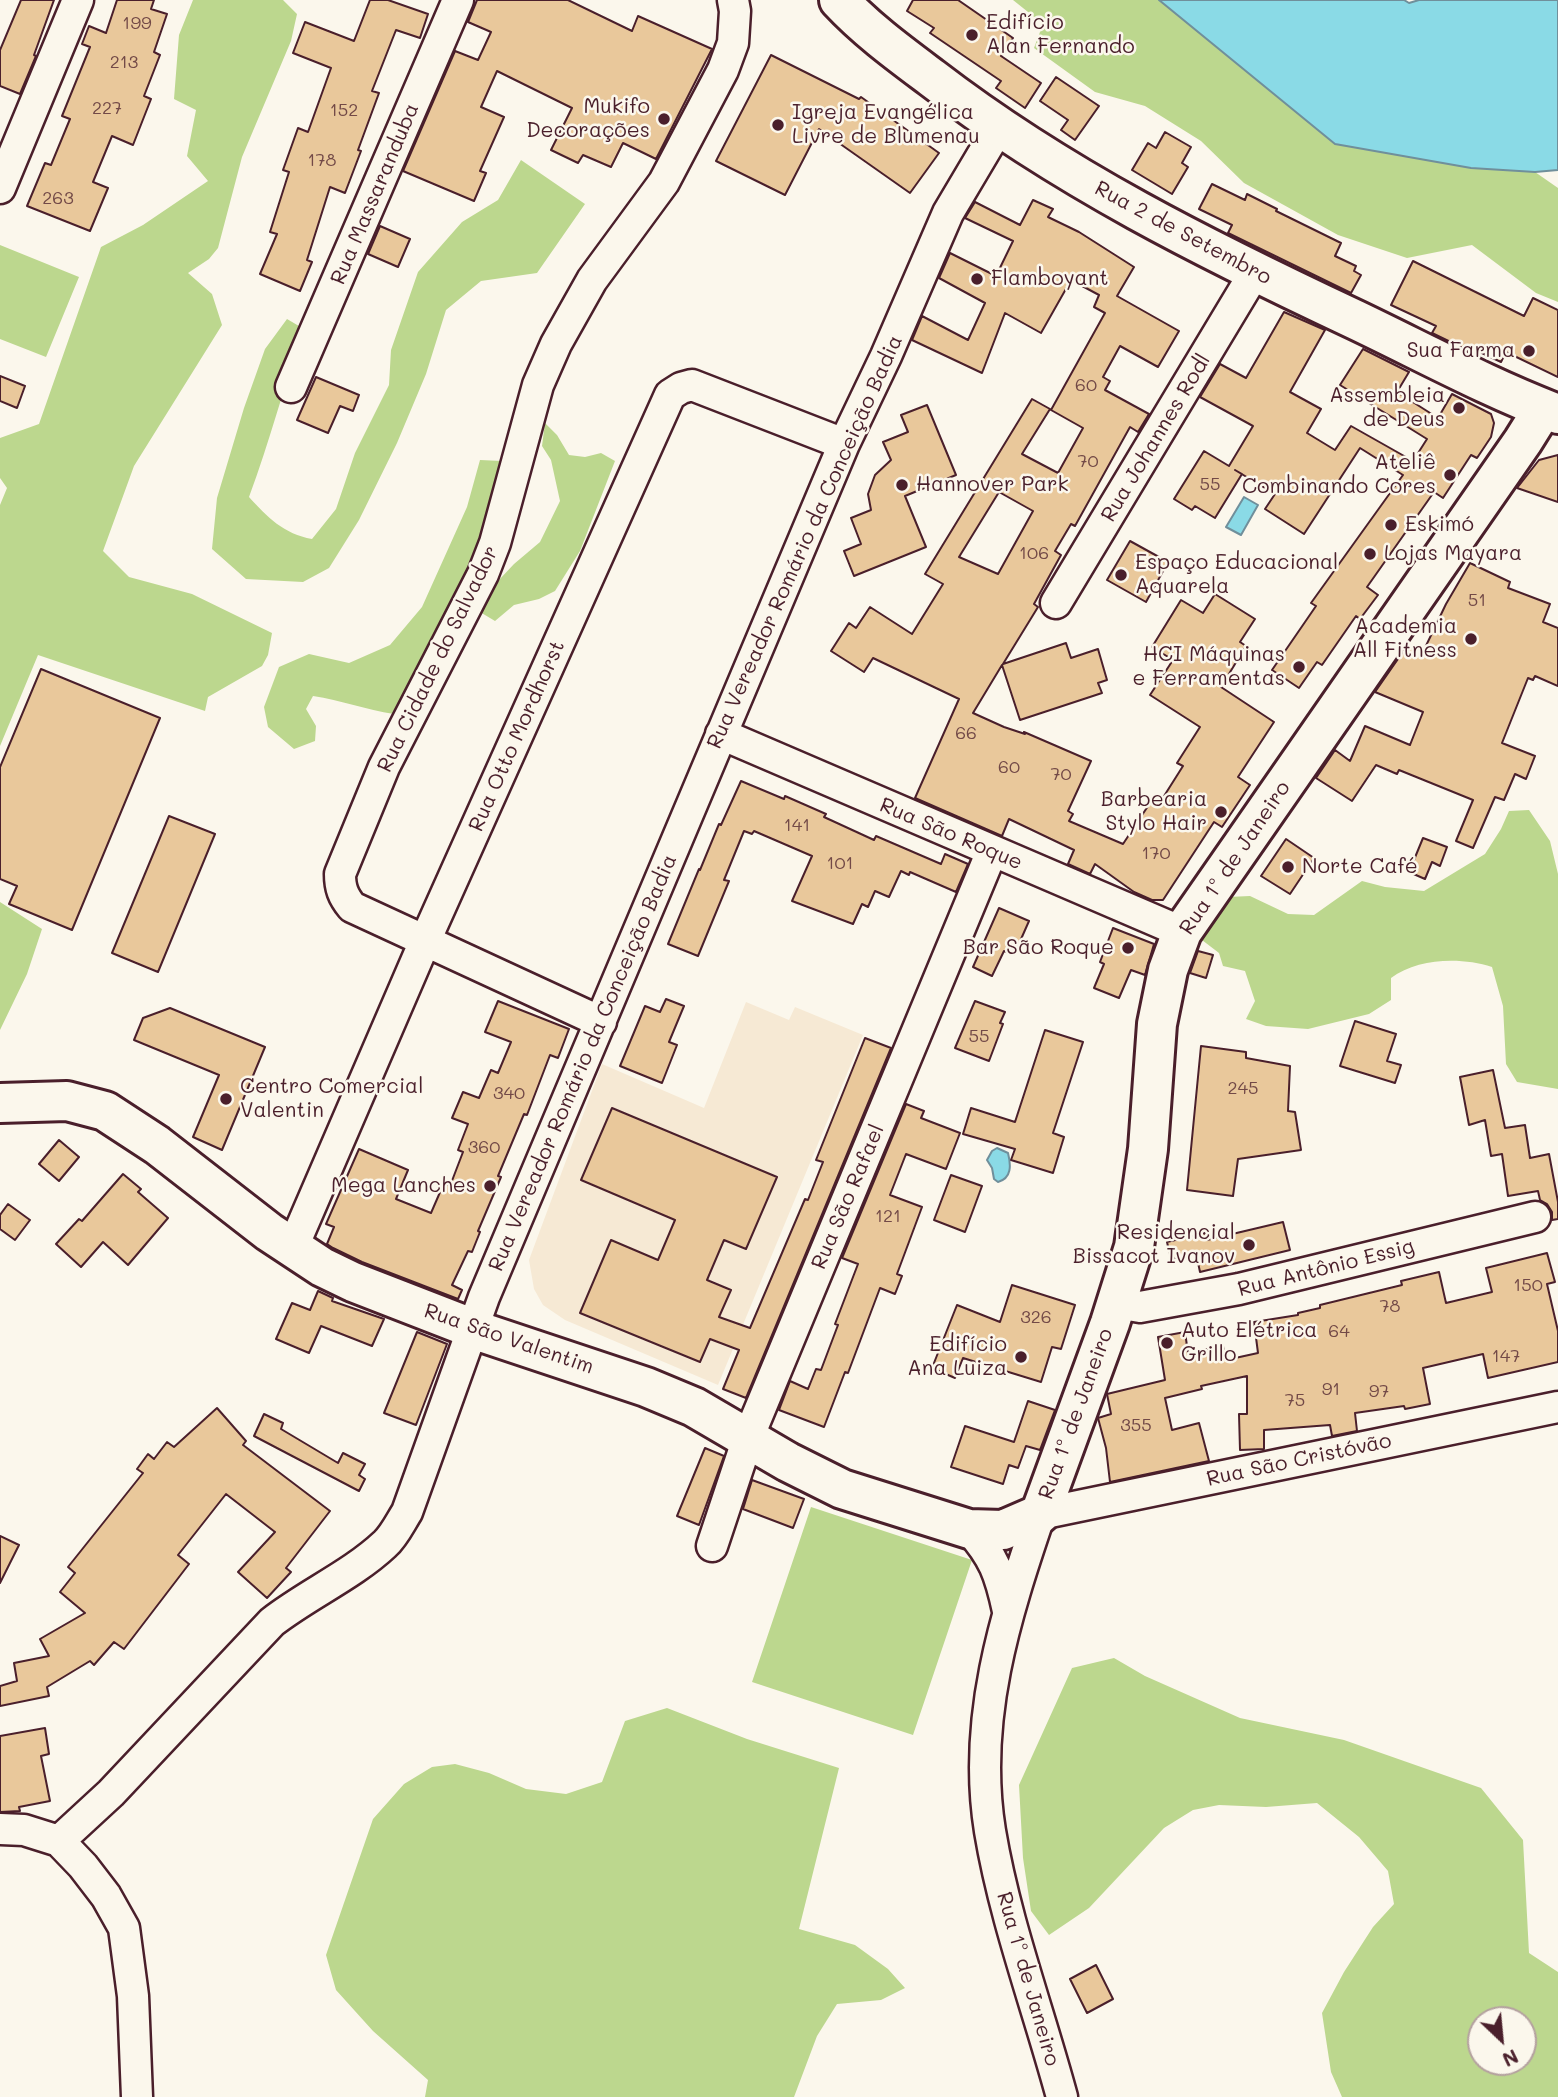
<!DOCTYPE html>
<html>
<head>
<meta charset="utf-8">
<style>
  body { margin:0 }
  #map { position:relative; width:1558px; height:2097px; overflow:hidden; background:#fbf7ec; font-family:Mali,sans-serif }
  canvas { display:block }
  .north { position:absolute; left:1467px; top:2006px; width:70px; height:70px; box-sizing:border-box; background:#fbf7ec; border:2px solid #b4a19f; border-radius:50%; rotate:154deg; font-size:19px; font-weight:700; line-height:28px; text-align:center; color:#4a1f2b }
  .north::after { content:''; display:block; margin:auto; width:24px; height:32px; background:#4a1f2b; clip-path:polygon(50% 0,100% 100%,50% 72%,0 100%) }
</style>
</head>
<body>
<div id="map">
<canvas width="1558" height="2097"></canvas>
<div class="north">N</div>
</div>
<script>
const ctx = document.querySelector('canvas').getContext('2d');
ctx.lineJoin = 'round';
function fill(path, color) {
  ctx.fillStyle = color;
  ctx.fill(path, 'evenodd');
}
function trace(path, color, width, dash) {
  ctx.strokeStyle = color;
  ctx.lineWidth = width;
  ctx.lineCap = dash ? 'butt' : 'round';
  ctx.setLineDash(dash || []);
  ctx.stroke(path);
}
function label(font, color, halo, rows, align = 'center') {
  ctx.font = font + ' Mali,sans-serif';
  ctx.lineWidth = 5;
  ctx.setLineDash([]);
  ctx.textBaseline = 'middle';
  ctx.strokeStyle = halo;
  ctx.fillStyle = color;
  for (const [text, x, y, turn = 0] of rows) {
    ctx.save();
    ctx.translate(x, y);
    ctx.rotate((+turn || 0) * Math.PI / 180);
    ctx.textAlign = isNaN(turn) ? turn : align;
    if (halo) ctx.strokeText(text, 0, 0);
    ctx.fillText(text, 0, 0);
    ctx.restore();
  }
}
fill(new Path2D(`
  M746,1002L789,1020L795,1007L863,1035L718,1385L565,1320L543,1305L534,1289L529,1260L602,1064L704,1108Z`), '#f6e9d4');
fill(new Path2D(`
  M193,0H283L297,14L291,41L242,157L218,248L209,259L188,273L212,294L222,325L134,466L103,551L129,577L192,594L272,633L268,655L262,666L208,697L205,711L38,655L0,746V505L7,488L0,478V438L39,424L101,247L143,225L208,181L187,156L196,110L174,99L179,35Z
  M1013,0H1159L1335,144L1471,168L1535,172L1558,188V302L1536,293L1472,245L1407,258L1338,235L1244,183L1201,141L1145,106L1095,92L1034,48L1043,24Z
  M521,160L585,204L537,273L481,281L446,310L426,374L397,443L359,520L329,568L303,582L246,579L212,549L217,498L244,408L265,349L287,319L304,329C284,385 270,441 249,497C267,517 284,534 312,539L336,509L355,453L389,385L391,350L418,272L462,222L498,200Z
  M0,245L79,277L46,357L0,339Z
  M545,423L557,435L569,455L585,457L601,453L615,461L580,551L555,591L539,599L514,605L495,621L480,612L482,598L514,564L540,542L560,501L551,460L542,446Z
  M480,460L502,461L474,567L446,624L394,714C366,710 341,700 313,696L306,709L316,726L315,741L294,749L268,727L264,707L279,667L309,654L349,663L390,645L422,607L467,507Z
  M1529,810L1550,841L1558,874V1089L1517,1082L1506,1064L1503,1006L1492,967C1461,957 1418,958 1391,978V1000L1369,1014L1308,1029L1266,1026L1246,1019L1255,1001L1245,971L1223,966L1219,953L1202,940L1203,926L1228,897L1250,896L1288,914L1314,915L1362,881L1385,887L1424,891L1485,854L1501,829L1509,811Z
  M0,902L42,929L27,974L0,1030Z
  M811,1507L972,1560L913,1735L752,1682Z
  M1114,1658L1145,1676L1240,1718L1344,1740L1481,1788L1523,1840L1529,1953L1558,1972V2097H1342L1331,2072L1322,2013L1344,1972L1373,1927L1394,1904L1388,1871L1359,1837L1317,1803L1266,1807L1219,1805L1193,1810L1164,1828L1089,1908L1049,1935L1031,1911L1023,1858L1019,1785L1072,1668ZM1481,2020H1523V2062H1481Z
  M667,1708L747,1739L839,1768L799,1929L855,1945L888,1969L905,1988L881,2000L837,2004L817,2036L794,2097H425L428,2080L373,2031L336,1990L326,1955L373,1819L404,1784L432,1767L455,1764L489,1773L526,1789L566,1794L602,1782L625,1721Z`), '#bcd78e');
const water = new Path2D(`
  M1159,0H1404L1409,3L1419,0H1558V170L1535,172L1471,168L1335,144Z
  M1244,497L1258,505L1241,535L1226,527Z
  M997,1148L1008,1153C1011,1165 1012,1178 998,1182L994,1179L992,1168L987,1160L992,1151Z`);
fill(water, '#8adae6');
trace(water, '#708f9b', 2);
const building = new Path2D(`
  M21,0H54L34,55L36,56L20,94L0,86V50Z
  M117,0H154L151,9L167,14L154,52L160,55L144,96L151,99L133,145L112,136L93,182L108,188L90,231L27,206L45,163L51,165L70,119L62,116L90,47L82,44L89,26L106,33Z
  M370,0H388L428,14L420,38L396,30L372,91L379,93L358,150L361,151L345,193L330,187L307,260L312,262L300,291L260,274L277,234L270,232L289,172L283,170L298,128L308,132L331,68L293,53L305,22L354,41Z
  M477,0H568L632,31L638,16L712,49L656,159L623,143L611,167L583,155L578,163L551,150L572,108L497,71L481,107L504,117L480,171L486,173L474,201L403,171L455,51L478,60L491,32L468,22Z
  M913,0H958L1013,38L1001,56L1041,83L1025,108L996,88L1001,81L930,33L934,28L907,11Z
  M771,55L859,99L861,97L939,153L910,193L819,129L785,195L716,161Z
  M1056,77L1099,106L1075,140L1061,130L1068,120L1040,101Z
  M1165,132L1191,147L1182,163L1188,167L1172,194L1132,170L1148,143L1156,148Z
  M1212,184L1245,200L1247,194L1277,209L1276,211L1341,243L1335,256L1356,266L1354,271L1361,275L1351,293L1228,233L1232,225L1199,209Z
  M1033,200L1053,209L1048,217L1079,232L1134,267L1117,296L1179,331L1158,367L1120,346L1103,377L1110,381L1105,390L1149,414L1138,432L1130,427L1075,526L1071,524L1055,551L1061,555L1034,604L1038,607L1003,664L1066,643L1071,658L1098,649L1107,680L1098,683L1102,693L1020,720L1002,665L973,713L1004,727L1025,734L1024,732L1091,761L1068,811L1073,814L1069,821L1123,844L1152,800L1159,804L1183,766L1177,763L1200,727L1150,695L1173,660L1152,647L1181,600L1203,613L1215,594L1255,619L1240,642L1246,646L1221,687L1274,722L1238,777L1250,785L1222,827L1214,822L1163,900H1152L1134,892L1095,864L1090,874L1068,864L1074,850L1009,819L1002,836L915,798L959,699L873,658L864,672L831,651L849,623L856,628L870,607L912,634L943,584L925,574L1032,399L1050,409L1022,454L1058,473L1083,428L1051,410L1105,313L1094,307L1099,295L1071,280L1041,333L1005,313L982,373L912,340L922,316L968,340L985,303L939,278L950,253L996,276L1013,241L965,218L975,202L1020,225ZM999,492L1033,511L998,574L959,557Z
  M380,226L410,239L398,267L368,254Z
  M1413,261L1524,316L1533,298L1558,310V377L1506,352L1501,362L1467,346L1465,349L1432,333L1436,326L1391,305Z
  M1284,312L1325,330L1290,392L1321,409L1307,433L1335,450L1351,426L1413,461L1427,439L1340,385L1363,349L1409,372L1397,392L1438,418L1452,394L1491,414L1494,423L1491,437L1477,458L1471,455L1443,498L1434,492L1367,587L1378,595L1360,619L1356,616L1322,665L1317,662L1299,688L1272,670L1316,606L1311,603L1403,475L1360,448L1304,534L1265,509L1275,494L1235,470L1242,474L1215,518L1195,506L1192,510L1174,499L1204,451L1229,466L1253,426L1200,397L1220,364L1246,378Z
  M0,376L25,386L17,408L0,401Z
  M316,377L359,395L353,411L340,406L328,433L297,420Z
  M927,405L956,475L905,496L926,547L854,576L844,551L861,544L851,518L871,510L868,494L875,475L891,460L883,442L908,432L901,415Z
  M1558,455V502L1517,488L1539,460Z
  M1130,541L1168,562L1146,602L1107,580Z
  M1470,563L1510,582L1508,588L1550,604L1543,622L1558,628V686L1535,676L1533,680L1528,678L1502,743L1535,756L1526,779L1515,774L1504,800L1495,797L1473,848L1456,841L1473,800L1399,770L1397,774L1376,765L1352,801L1316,778L1335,750L1350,761L1365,726L1410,745L1423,712L1375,692L1407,646L1423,652L1446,604Z
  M41,669L160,718L72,930L9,904L17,886L0,879V767Z
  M741,781L784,799L785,796L826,814L824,817L874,840L876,836L941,864L945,854L968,864L956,892L910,872L909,875L901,871L889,897L875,891L868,907L862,904L853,924L792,901L812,856L754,831L752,834L744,831L724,880L729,881L698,956L668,944L699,869L700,870L719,824L721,825Z
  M169,816L215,834L158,972L112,953Z
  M1423,838L1447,847L1440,866L1432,862L1425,879L1409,872Z
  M1286,839L1314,858L1290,894L1261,876Z
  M999,908L1029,921L1014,955L1004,951L992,976L973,967Z
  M1113,928L1154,944L1145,975L1131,970L1119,998L1094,988L1104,964L1100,962Z
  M1198,951L1213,955L1206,978L1190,973Z
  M666,999L684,1006L669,1042L677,1045L662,1083L620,1066L645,1006L660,1012Z
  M498,1001L569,1029L558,1058L550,1055L527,1115L524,1114L498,1176L501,1177L478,1231L480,1232L472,1252L468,1251L452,1285L462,1290L458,1299L362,1262L333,1248L327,1244L334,1227L326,1224L359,1149L408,1170L396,1199L431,1213L444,1183L450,1186L463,1152L458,1150L468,1124L452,1118L463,1092L479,1098L491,1070L498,1073L511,1042L485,1032Z
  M975,1001L1005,1012L1000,1023L1003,1024L989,1061L955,1048Z
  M170,1008L265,1047L222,1150L193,1137L219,1075L134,1040L143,1018Z
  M1355,1021L1396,1034L1387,1061L1401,1065L1395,1083L1340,1066Z
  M1045,1030L1083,1042L1053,1133L1064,1137L1053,1173L1011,1160L1015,1149L963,1134L971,1108L1015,1122Z
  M865,1038L891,1048L746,1398L723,1389L739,1350L710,1339L700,1362L580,1313L611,1240L658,1260L675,1220L581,1180L612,1108L777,1177L746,1249L724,1240L707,1280L731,1290L719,1317L750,1328L805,1199L808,1200L823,1162L816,1160Z
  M1201,1046L1246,1052V1058L1290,1066L1288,1111L1295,1112L1301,1150L1238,1159L1233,1196L1187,1190Z
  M1493,1070L1505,1128L1525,1125L1530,1158L1549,1154L1558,1202V1219L1552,1220V1212L1547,1204L1540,1200L1538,1191L1508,1196L1502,1154L1491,1156L1485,1120L1469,1125L1460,1077Z
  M906,1104L924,1111L921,1118L960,1133L946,1169L906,1154L890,1195L922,1207L897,1274L902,1276L895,1294L880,1288L848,1373L845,1372L824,1427L779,1410L790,1381L808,1389L816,1369L821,1370L838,1325L835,1324L858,1264L842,1258Z
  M59,1140L79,1157L59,1181L39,1164Z
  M123,1174L141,1189L138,1192L168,1218L128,1265L103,1242L81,1267L56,1244L79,1219L82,1221Z
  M951,1175L982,1186L965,1232L934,1220Z
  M8,1204L30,1220L15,1240L0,1229V1215Z
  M1283,1222L1290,1250L1200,1272L1196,1253L1171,1259L1167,1242L1205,1233L1207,1240Z
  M1547,1253L1555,1282L1547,1284L1558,1331V1362L1488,1378L1483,1354L1423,1368L1430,1404L1405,1409L1404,1406L1355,1413L1357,1431L1332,1436L1330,1425L1264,1430V1449L1240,1450L1239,1414H1247V1376L1201,1386L1202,1389L1165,1398L1172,1430L1199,1423L1209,1461L1110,1482L1106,1448L1098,1418L1111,1414L1107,1394L1165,1380L1158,1337L1185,1332L1188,1353L1223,1346L1226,1360L1258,1353L1254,1322L1298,1315V1313L1320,1308V1305L1402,1285L1401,1281L1439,1272L1446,1303L1492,1292L1486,1268Z
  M1012,1285L1075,1305L1061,1349L1052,1347L1041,1382L963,1358L955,1378L932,1368L957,1305L1000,1322Z
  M318,1291L333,1298L332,1301L384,1319L372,1346L321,1326L309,1353L276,1339L292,1303L310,1310Z
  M417,1332L447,1344L416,1425L384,1413Z
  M1028,1401L1055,1410L1040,1450L1026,1446L1018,1468L1009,1465L1003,1484L951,1467L965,1426L1014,1442Z
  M217,1408L246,1441L243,1445L330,1511L286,1568L291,1572L267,1598L238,1572L275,1532L226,1494L178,1555L189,1564L124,1649L114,1642L94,1665L90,1661L47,1687L49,1696L0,1706V1686L17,1681L14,1663L49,1656L40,1639L85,1613L60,1592L75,1573L68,1567L143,1473L137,1469L148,1454L154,1459L167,1442L174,1447Z
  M264,1414L283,1423L281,1429L338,1463L343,1453L365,1464L359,1475L365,1479L359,1491L254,1436Z
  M705,1448L724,1456L699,1525L677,1516Z
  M752,1480L804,1499L793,1528L743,1509Z
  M0,1536L19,1545L0,1583Z
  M45,1728L49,1754L41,1756L50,1801L19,1807L20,1811L0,1812V1736Z
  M1096,1965L1113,1999L1087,2013L1070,1979Z`);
fill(building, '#e9c89b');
trace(building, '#4a1f2b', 2);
const minor = new Path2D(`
  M0,188L78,0
  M291,387L458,0
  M1056,603L1255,272
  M721,734L1182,932
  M601,1022L352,907C343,896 340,888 340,874L384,767L483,574L495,543L538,385L556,344L592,280L664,182L723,70L733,43L735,11L733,0
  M292,1249L425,941L670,395L681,388L692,385L844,444
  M1116,1303L1140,1307L1239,1289L1535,1217
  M969,1529C994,1557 1000,1574 1008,1611
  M712,1546L748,1438L992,851
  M0,1829L24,1830L59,1841L111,1793L272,1622C308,1594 352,1575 385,1544C394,1536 400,1523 407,1512L484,1297L844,444L886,356L948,213L999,127
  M59,1841L83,1866L106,1896L124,1928L133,1996L137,2097
  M1062,2097C1038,2008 1005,1921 990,1831C972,1720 1005,1617 1040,1514L1558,1407`);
const major = new Path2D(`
  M839,0C867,30 900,54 932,78C1062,178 1209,251 1356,320C1423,352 1489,388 1558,414
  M0,1103L67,1101L105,1111L157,1145L269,1232L322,1267L353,1282L487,1334L646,1387L694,1407L788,1462L842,1489L969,1529L1003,1530L1040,1514L1110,1323L1134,1247L1148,1149L1157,1024L1168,970L1182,932L1523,441L1543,409`);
trace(minor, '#4a1f2b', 35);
trace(major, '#4a1f2b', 44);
trace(minor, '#fbf7ec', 30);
trace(major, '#fbf7ec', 38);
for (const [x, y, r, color] of [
  [972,35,7,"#4a1f2b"],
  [664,119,7,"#4a1f2b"],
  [778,125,7,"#4a1f2b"],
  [977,279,7,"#4a1f2b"],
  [1529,351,7,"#4a1f2b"],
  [1459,408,7,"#4a1f2b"],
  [1450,475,7,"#4a1f2b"],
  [902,485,7,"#4a1f2b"],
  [1391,525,7,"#4a1f2b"],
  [1370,554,7,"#4a1f2b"],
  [1121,575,7,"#4a1f2b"],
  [1471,639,7,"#4a1f2b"],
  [1299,667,7,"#4a1f2b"],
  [1221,812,7,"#4a1f2b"],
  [1288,867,7,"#4a1f2b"],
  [1128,948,7,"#4a1f2b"],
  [226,1099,7,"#4a1f2b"],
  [490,1186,7,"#4a1f2b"],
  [1249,1245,7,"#4a1f2b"],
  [1167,1343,7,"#4a1f2b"],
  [1021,1357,7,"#4a1f2b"]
]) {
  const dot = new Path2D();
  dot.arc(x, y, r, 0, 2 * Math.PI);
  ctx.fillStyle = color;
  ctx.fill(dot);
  trace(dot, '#fbf7ec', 2.5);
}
label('18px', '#724947', null, [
  ["199",137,23],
  ["213",124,62],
  ["227",107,108],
  ["152",344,110],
  ["178",322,160],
  ["263",58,198],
  ["60",1086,385],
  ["70",1088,461],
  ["55",1210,484],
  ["106",1034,553],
  ["51",1477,600],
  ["66",966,733],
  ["60",1009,767],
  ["70",1061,774],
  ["141",797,825],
  ["170",1156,853],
  ["101",840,863],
  ["55",979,1036],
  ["245",1243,1088],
  ["340",509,1093],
  ["360",484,1147],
  ["121",888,1216],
  ["150",1528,1285],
  ["78",1390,1306],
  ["326",1036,1317],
  ["64",1339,1331],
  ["147",1506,1356],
  ["91",1331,1389],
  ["97",1379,1391],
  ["75",1295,1400],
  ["355",1136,1425]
]);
label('21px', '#4a1f2b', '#fbf7ec', [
  ["Edifício",986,23,"left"],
  ["Alan Fernando",986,47,"left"],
  ["Mukifo",650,107],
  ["Decorações",650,131],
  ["Igreja Evangélica",792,113,"left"],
  ["Livre de Blumenau",792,137,"left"],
  ["Flamboyant",991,279,"left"],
  ["Sua Farma",1515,351],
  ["Assembleia",1445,396],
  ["de Deus",1445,420],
  ["Ateliê",1436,463],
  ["Combinando Cores",1436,487],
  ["Hannover Park",916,485,"left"],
  ["Eskimó",1405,525,"left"],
  ["Lojas Mayara",1384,554,"left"],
  ["Espaço Educacional",1135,563,"left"],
  ["Aquarela",1135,587,"left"],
  ["Academia",1457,627],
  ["All Fitness",1457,651],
  ["HCI Máquinas",1285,655],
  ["e Ferramentas",1285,679],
  ["Barbearia",1207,800],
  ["Stylo Hair",1207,824],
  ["Norte Café",1302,867,"left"],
  ["Bar São Roque",1114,948],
  ["Centro Comercial",240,1087,"left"],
  ["Valentin",240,1111,"left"],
  ["Mega Lanches",476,1186],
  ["Residencial",1235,1233],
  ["Bissacot Ivanov",1235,1257],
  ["Auto Elétrica",1181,1331,"left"],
  ["Grillo",1181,1355,"left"],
  ["Edifício",1007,1345],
  ["Ana Luiza",1007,1369]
], 'right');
label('21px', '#4a1f2b', '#fbf7ec', [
  ["Rua Massaranduba",375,194,-67],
  ["Rua 2 de Setembro",1183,233,28],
  ["Rua Johannes Rodl",1156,438,-59],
  ["Rua Vereador Romário da Conceição Badia",805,542,-66],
  ["Rua Cidade do Salvador",438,659,-64],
  ["Rua Otto Mordhorst",517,736,-66],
  ["Rua São Roque",951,834,23],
  ["Rua 1º de Janeiro",1235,858,-56],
  ["Rua Vereador Romário da Conceição Badia",583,1063,-67],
  ["Rua São Rafael",848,1197,-67],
  ["Rua Antônio Essig",1326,1268,-14],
  ["Rua São Valentim",509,1339,19],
  ["Rua 1º de Janeiro",1076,1414,-70],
  ["Rua São Cristóvão",1299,1460,-12],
  ["Rua 1º de Janeiro",1028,1979,74]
]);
</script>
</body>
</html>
